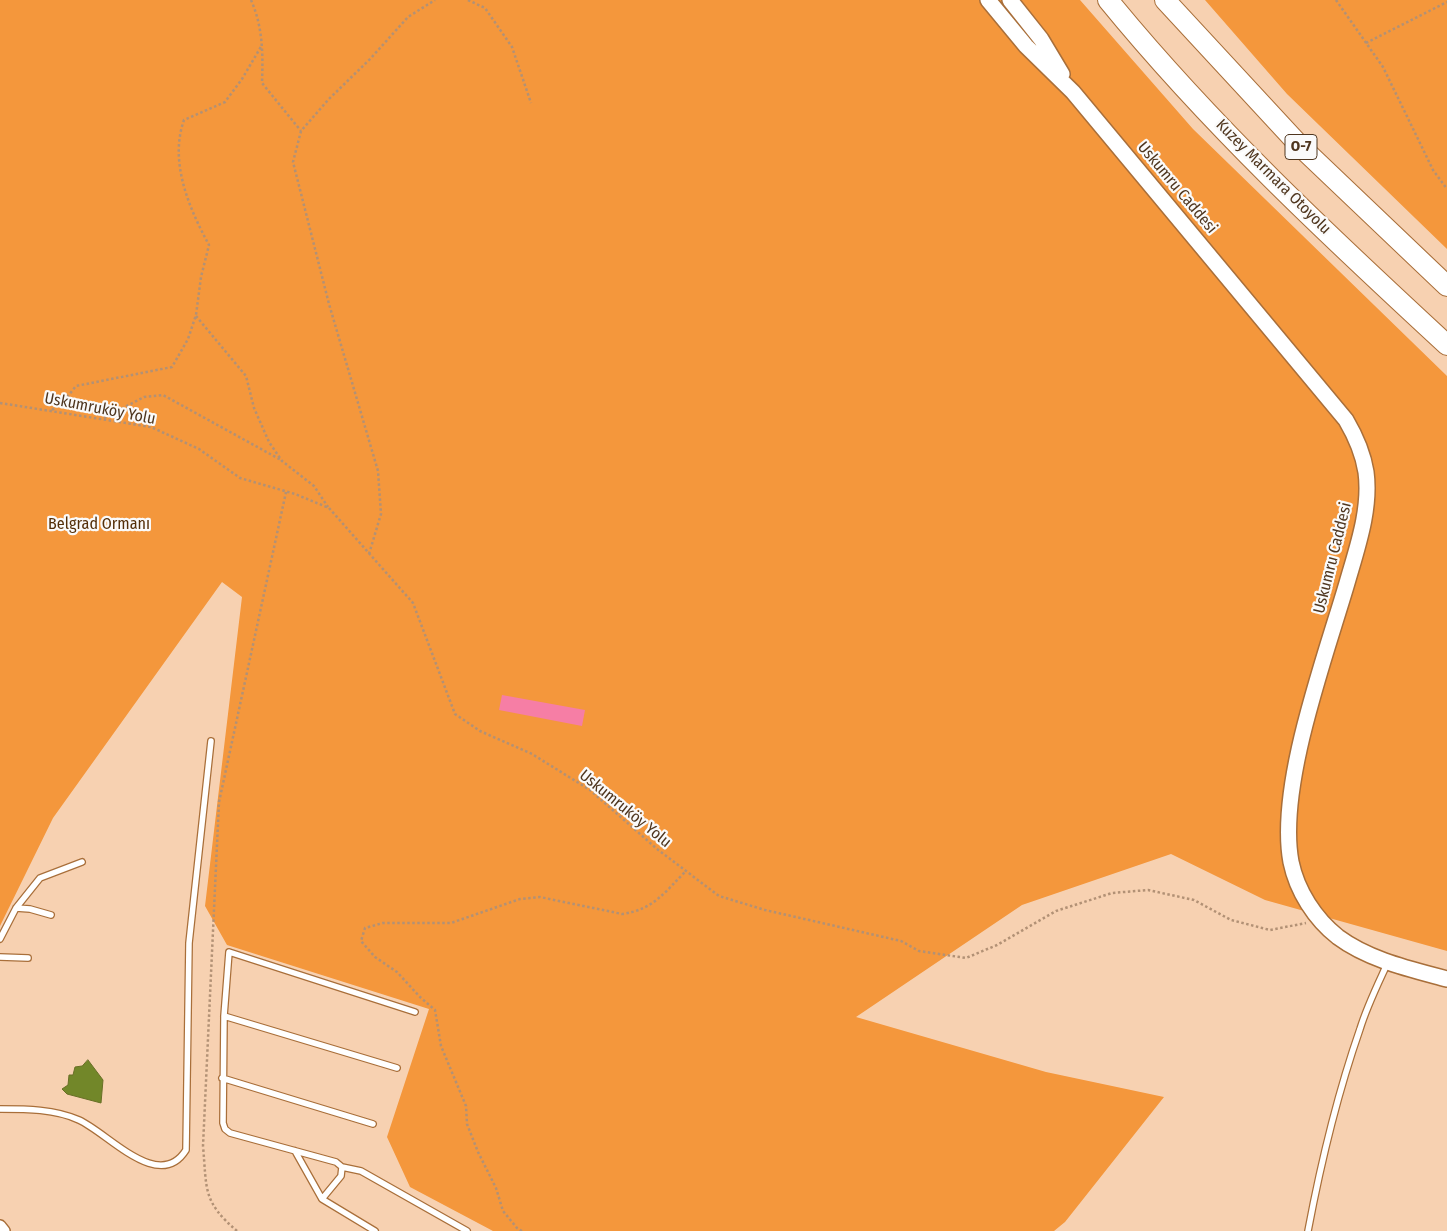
<!DOCTYPE html>
<html>
<head>
<meta charset="utf-8">
<style>
  body { margin:0 }
  canvas { display:block; background:#f7d1b1 }
</style>
</head>
<body>
<canvas width="1447" height="1231"></canvas>
<script>
const ctx = document.querySelector('canvas').getContext('2d');
ctx.lineJoin = 'round';
function fill(path, color) {
  ctx.fillStyle = color;
  ctx.fill(path, 'evenodd');
}
function trace(path, color, width, dash) {
  ctx.strokeStyle = color;
  ctx.lineWidth = width;
  ctx.lineCap = dash ? 'butt' : 'round';
  ctx.setLineDash(dash || []);
  ctx.stroke(path);
}
function label(font, color, halo, rows, align = 'center') {
  ctx.font = font + ' "Fira Sans Condensed",sans-serif';
  ctx.lineWidth = 4.5;
  ctx.setLineDash([]);
  ctx.textBaseline = 'middle';
  ctx.strokeStyle = halo;
  ctx.fillStyle = color;
  for (const [text, x, y, turn = 0] of rows) {
    ctx.save();
    ctx.translate(x, y);
    ctx.rotate((+turn || 0) * Math.PI / 180);
    ctx.textAlign = isNaN(turn) ? turn : align;
    if (halo) ctx.strokeText(text, 0, 0);
    ctx.fillText(text, 0, 0);
    ctx.restore();
  }
}
fill(new Path2D(`
  M0,0H1080L1193,129L1447,376V951L1265,900L1171,854L1022,905L856,1017L1046,1072L1164,1097L1065,1222L1054,1231H493L410,1187L387,1137L429,1009L227,945L205,906L242,597L222,582L53,818L0,926Z
  M1205,0H1447V249L1287,94Z`), '#f4973c');
const water = new Path2D(`
  M88,1060L103,1080L101,1103L67,1094L62,1089L68,1085L69,1075H73L75,1067L82,1066Z`);
fill(water, '#728729');
trace(water, '#686f26', 1);
fill(new Path2D(`
  M502,695L585,710L582,726L499,710Z`), '#f67ea5');
const service = new Path2D(`
  M16,908L30,909L51,915
  M0,939L16,908L40,878L82,862
  M0,957L28,958
  M224,1016L397,1068
  M222,1078L373,1124
  M0,1109C26,1109 55,1109 79,1120C108,1133 159,1193 186,1150L189,943L211,741
  M295,1151L322,1199L375,1231
  M342,1167L361,1171L467,1231
  M322,1199L341,1176L342,1167L336,1162L230,1133L225,1129L223,1123L224,1016L229,952L415,1012
  M1308,1231C1321,1162 1337,1095 1360,1029C1367,1006 1378,984 1388,962`);
const minor = new Path2D(`
  M0,1226L4,1231`);
const secondary = new Path2D(`
  M988,0L1026,46L1073,92L1346,420C1356,437 1363,453 1366,472C1371,509 1357,548 1347,583C1325,658 1277,787 1291,862C1297,891 1315,919 1338,937C1369,960 1410,969 1447,979
  M1010,0L1041,39L1062,74`);
const motorway = new Path2D(`
  M1108,0C1210,125 1329,236 1447,345
  M1165,0L1301,147L1447,286`);
trace(service, '#a96f3a', 8);
trace(minor, '#a96f3a', 14);
trace(secondary, '#a96f3a', 18);
trace(motorway, '#a96f3a', 22);
trace(new Path2D(`
  M251,0C263,27 263,54 262,83L301,131
  M468,0L485,8L512,47L531,103
  M1336,0L1383,67L1433,170L1447,189
  M1366,43L1447,2
  M196,316L246,376L254,408L269,442L282,461L314,486L328,507
  M0,403L151,427L199,449L240,478L295,494L329,508L413,603L455,714L480,731L532,754L590,790L657,849L719,896L765,910L901,941L919,951L966,958L997,945L1056,911L1112,893L1148,890L1194,900L1231,920L1270,930L1306,923
  M52,410L64,401L76,386L172,367L188,339L196,315L201,277L209,245C189,208 169,162 184,120L225,102L242,79L262,45
  M104,418L144,397L163,395L281,460
  M369,554L381,514L378,471L329,304L293,162L301,131L328,100L371,58L408,17L435,0
  M237,1231C202,1201 207,1189 203,1146L219,802L286,492
  M522,1231L517,1228L503,1211L496,1188L478,1152L467,1124L466,1106L441,1046L435,1010L420,997L397,972L375,957L361,941L365,928L383,923H451L520,899L540,897L622,914C653,910 665,892 686,871`), '#b29175', 2.5, [2.5, 2.5]);
trace(service, '#fff', 5.5);
trace(minor, '#fff', 11);
trace(secondary, '#fff', 15);
trace(motorway, '#fff', 20);
for (const [x, y, w] of [
  [1301,147,32]
]) {
  const box = new Path2D();
  box.roundRect(x - w / 2, y - 12.5, w, 25, 4);
  ctx.fillStyle = '#fafafa';
  ctx.fill(box);
  trace(box, '#4f361f', 1);
}
label('bold 15px', '#4f361f', null, [
  ["O-7",1301,147]
]);
label('16px', '#4f361f', '#fafafa', [
  ["Kuzey Marmara Otoyolu",1273,177,45],
  ["Uskumru Caddesi",1177,188,50],
  ["Uskumruköy Yolu",100,409,11],
  ["Uskumru Caddesi",1333,558,-76],
  ["Uskumruköy Yolu",625,809,39]
]);
label('16px', '#542f09', '#fafafa', [
  ["Belgrad Ormanı",99,525]
]);
</script>
</body>
</html>
